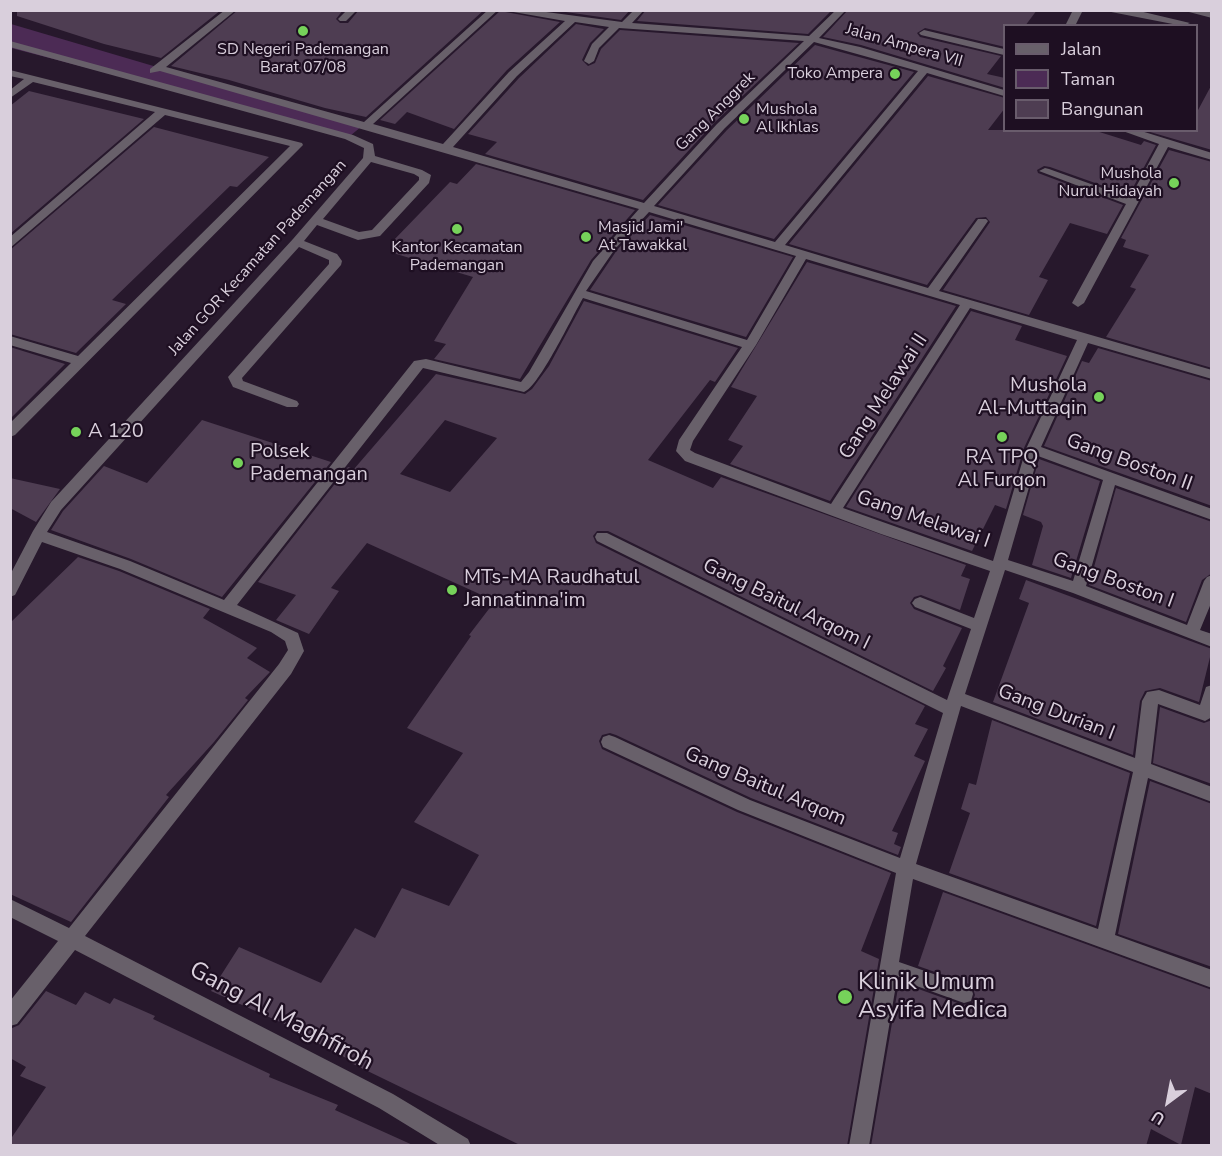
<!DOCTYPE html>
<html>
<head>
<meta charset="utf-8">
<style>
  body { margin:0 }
  #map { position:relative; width:1222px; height:1156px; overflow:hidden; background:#27182c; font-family:"Nunito Sans",sans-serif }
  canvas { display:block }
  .frame { position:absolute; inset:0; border:12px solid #d9cfdc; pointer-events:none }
  .legend { position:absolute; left:1003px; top:24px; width:195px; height:108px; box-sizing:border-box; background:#1e0f22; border:2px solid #695c6c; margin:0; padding:8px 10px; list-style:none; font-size:18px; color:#d9cfdc }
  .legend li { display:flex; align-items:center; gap:12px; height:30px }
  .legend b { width:30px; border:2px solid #695c6c }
  .north { position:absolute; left:1138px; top:1072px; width:60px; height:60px; -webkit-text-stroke:4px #1e0f22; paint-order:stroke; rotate:212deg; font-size:16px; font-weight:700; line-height:24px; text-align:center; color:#d9cfdc }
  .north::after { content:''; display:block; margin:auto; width:21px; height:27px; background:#d9cfdc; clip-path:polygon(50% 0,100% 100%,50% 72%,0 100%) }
</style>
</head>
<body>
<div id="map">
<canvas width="1222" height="1156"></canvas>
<div class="frame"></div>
<ul class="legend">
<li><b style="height:8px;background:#68606a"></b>Jalan</li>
<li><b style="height:16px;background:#4c2b55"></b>Taman</li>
<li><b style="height:16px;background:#4e3d52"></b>Bangunan</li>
</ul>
<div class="north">U</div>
</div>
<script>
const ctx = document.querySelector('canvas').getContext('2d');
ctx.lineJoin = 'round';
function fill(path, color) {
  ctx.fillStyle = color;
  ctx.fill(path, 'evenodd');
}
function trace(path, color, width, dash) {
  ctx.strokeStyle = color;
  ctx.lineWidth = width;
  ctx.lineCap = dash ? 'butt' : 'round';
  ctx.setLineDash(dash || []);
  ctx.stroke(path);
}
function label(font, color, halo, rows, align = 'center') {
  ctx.font = font + ' "Nunito Sans",sans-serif';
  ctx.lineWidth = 4.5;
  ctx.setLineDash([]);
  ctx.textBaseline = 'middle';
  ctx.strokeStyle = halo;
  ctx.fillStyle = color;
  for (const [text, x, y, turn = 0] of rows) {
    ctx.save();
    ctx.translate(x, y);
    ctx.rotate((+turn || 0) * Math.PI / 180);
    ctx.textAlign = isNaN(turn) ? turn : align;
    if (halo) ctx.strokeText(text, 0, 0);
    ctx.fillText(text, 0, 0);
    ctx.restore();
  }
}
fill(new Path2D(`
  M11,24L340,121L362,126L350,136L11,48Z`), '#4c2b55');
fill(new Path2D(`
  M17,10H221L161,58L104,44L17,16Z
  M238,10H343L336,19L340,23H348L359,10H484L366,117L325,108L229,80L171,66Z
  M552,10H630L621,20Z
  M646,10H832L808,34L637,21Z
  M848,10H1037L1025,26H1005V47L925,28L917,33L920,37L1001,56L987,74L1005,78V88L861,45L823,37Z
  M500,11L560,22L507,70L454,129L407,112L395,124L380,120Z
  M576,24L604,29L590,43L582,60L588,66L595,63L601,49L620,30L799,43L715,122L643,200L485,154L497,142L468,134L519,78Z
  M815,45L914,72L774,239L658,205L727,130Z
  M928,76L1005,98V108L988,130H1093L1141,145L1144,141L1156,145L1129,195L1050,167L1044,166L1037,170L1038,173L1123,205L1107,234L1070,223L1039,277L1048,280L1029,315L943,290L990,222L986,217L976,218L927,285L789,244Z
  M1212,84V150L1150,132L1197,130V112Z
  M29,91L144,119L10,234V106Z
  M154,127L269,157L237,187L230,186L112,300L126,304L76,353L10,334V250Z
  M1169,150L1212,162V368L1106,337L1136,289L1130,287L1149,255L1123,247L1126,240L1121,238Z
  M476,164L635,210L591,260L520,379L434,359L446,344L434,341L473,277L393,253L399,246L391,243L450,182L457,184Z
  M650,215L793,257L746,337L590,290L617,250Z
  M807,262L956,306L830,501L730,464L743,446L728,440L757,396L731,387Z
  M584,301L738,348L715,382L710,380L648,460L713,488L721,477L966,565L961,576L970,579L960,610L921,595L914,597L910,603L914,609L962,628L943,666L946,668L933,691L608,531H597L593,536L596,543L925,706L915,724L928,729L914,756L925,761L892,831L898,833L894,844L901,847L898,855L751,798L616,735L610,733L602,735L599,741L602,749L737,812L891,873L861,951L879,959L847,1146H522L349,1062L350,1060L298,1033L300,1031L211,991L239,947L321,983L355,928L375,938L402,888L449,906L479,855L414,822L463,753L407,728L471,636L469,635L495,601L367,543L331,588L339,591L309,634L276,620L296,595L258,582L348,467L354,469L436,374L525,394L532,389L549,366ZM445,420L497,438L450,492L400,474Z
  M971,311L1022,326L1015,340L1067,356L1024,448L1006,509L995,505L972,551L846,507Z
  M10,347L65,364L10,419Z
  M1098,348L1212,381V506L1044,446L1082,361L1089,363Z
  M202,420L331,462L222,597L131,559L51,530L63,511L104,466L147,483Z
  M1039,459L1100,481L1071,578L1032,565L1043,526L1041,522L1023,515Z
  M10,478L60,489L36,522L10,508Z
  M1116,488L1212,522V573L1202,580L1186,622L1089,585Z
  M78,557L119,571L210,609L203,618L257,648L247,658L270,672L245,698L248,700L214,742L166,795L169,797L71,922L10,894V623Z
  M1026,580L1212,649L1199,702L1160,688L1145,691L1140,701L1133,755L993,702L1029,603L1019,599Z
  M1160,707L1204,723L1212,720V784L1153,763Z
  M992,720L1130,773L1096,926L949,873L970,813L961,809L969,783L976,785Z
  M1150,781L1212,804V967L1118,934Z
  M943,892L1212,990V1094L1195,1087L1181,1145L1151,1129L1146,1146H871L899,982L963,1005L972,1003L975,995L972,985L918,966Z
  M46,991L76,1005L85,992L110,1004L114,998L155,1016L153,1019L270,1074L269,1077L338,1105L335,1110L415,1146H10V1140L46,1087L20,1076L26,1067L10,1058V1029L19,1025Z`), '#4e3d52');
fill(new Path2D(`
  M225,10H236L166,67L364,122L488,10H498L373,124L443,144L509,72L565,21L502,10H531L622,22L634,10H644L632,23L809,36L836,10H846L819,38L860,47L1004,90V96L927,73L785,245L928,288L978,219H986L988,221L939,291L1212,370V379L1088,343L1041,447L1212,509V520L1115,485L1086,586L1187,625L1204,581L1207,577L1212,575V601L1200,630L1212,634V647L1073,593L1005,570L965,694L1135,758L1142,701L1147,692L1159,690L1200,705L1206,687L1212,685V717L1205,721L1158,704L1151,764L1212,787V802L1148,778L1115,935L1212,970V988L913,879L899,962L971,987L973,994L971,1001L964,1003L897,979L869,1146H849L896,873L738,810L603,747L601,742L603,737L609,735L615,737L750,800L900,858L943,713L597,541L595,537L597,533H607L947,700L971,629L915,607L912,603L915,599L920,597L974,618L990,571L881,534L685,461L676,451L679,440L742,347L583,298C573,315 539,387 524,392L423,368L237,605L298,633L304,651L291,674L85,936L393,1094L468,1139L471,1146H441L379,1108L75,950L17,1024L10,1026V1001L58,941L10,917V899L69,928L279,664L288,650L285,641L271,632L120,569L42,542L15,595L10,597V575L33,531L51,502L293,239L363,158L364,148L345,139L10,47V41L353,135L373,144L375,156L422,170L431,175L429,183L380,236L358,240L317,225L304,241L337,254L342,261L341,265L242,378L243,381L297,401L299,404L297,407H287L233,387L228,377L329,264V260L299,247L61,510L47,532L130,561L224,600L414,361L426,359L521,382L529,372L593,261L639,209L160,71L150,73V69ZM575,22L609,27L592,44L584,61L589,64L594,61L599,48L619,28L804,41L717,124L644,203L453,147L517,76ZM814,42L918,71L775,242L654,206L725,128ZM371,162L414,174L419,177V180L372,230L359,232L323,219ZM649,212L796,256L747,340L586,291L615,249ZM806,259L960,305L831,504L695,453L690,450L693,441L756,345ZM970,308L1077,340L1026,449L993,561L843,508ZM1038,456L1103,480L1073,581L1008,560ZM961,706L1133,772L1098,929L916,864Z
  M347,10H357L346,21H340L338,19Z
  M1073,10H1083L1075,26H1065Z
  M1101,10H1135L1190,23L1183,26Z
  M1188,10L1212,12V18L1189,12Z
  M924,30L1004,49V55L921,35L919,33Z
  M10,70L302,143L303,145L15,435L10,437V423L71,363L10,345V336L78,356L290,146L165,115L10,248V237L155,112L33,82L10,98V90L24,79L10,76Z
  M1120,130H1138L1212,153V160L1168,147L1084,303L1078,307L1072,303L1126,204L1039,171L1045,168L1049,169L1130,198L1159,144Z`), '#68606a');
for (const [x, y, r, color] of [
  [303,31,6,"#76d25a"],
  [895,74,6,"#76d25a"],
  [744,119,6,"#76d25a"],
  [1174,183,6,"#76d25a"],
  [457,229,6,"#76d25a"],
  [586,237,6,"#76d25a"],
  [1099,397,6,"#76d25a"],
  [76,432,6,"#76d25a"],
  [1002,437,6,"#76d25a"],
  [238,463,6,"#76d25a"],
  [452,590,6,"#76d25a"],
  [845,997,8,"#76d25a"]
]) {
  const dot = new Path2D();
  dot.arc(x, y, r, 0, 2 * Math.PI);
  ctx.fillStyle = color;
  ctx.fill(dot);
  trace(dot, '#1e0f22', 2);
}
label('16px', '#d9cfdc', '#1e0f22', [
  ["Jalan Ampera VII",904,46,16],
  ["Gang Anggrek",716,112,-45],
  ["Jalan GOR Kecamatan Pademangan",258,258,-48]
]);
label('16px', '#d9cfdc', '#1e0f22', [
  ["SD Negeri Pademangan",303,50],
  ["Barat 07/08",303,68],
  ["Toko Ampera",883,74,"right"],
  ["Mushola",756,110,"left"],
  ["Al Ikhlas",756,128,"left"],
  ["Mushola",1162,174,"right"],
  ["Nurul Hidayah",1162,192,"right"],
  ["Masjid Jami'",598,228,"left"],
  ["At Tawakkal",598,246,"left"],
  ["Kantor Kecamatan",457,248],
  ["Pademangan",457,266]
]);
label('20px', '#d9cfdc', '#1e0f22', [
  ["Mushola",1087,386,"right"],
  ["Al-Muttaqin",1087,409,"right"],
  ["A 120",88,432],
  ["Polsek",250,452],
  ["Pademangan",250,475],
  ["RA TPQ",1002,458,"center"],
  ["Al Furqon",1002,481,"center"],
  ["MTs-MA Raudhatul",464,578],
  ["Jannatinna'im",464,601]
], 'left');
label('20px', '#d9cfdc', '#1e0f22', [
  ["Gang Melawai II",884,397,-57],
  ["Gang Boston II",1129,463,20],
  ["Gang Melawai I",923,520,19],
  ["Gang Boston I",1113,581,20],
  ["Gang Baitul Arqom I",786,605,26],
  ["Gang Durian I",1056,713,21],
  ["Gang Baitul Arqom",765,787,23]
]);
label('24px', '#d9cfdc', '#1e0f22', [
  ["Klinik Umum",858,983],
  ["Asyifa Medica",858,1011]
], 'left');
label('24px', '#d9cfdc', '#1e0f22', [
  ["Gang Al Maghfiroh",281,1017,28]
]);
</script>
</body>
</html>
